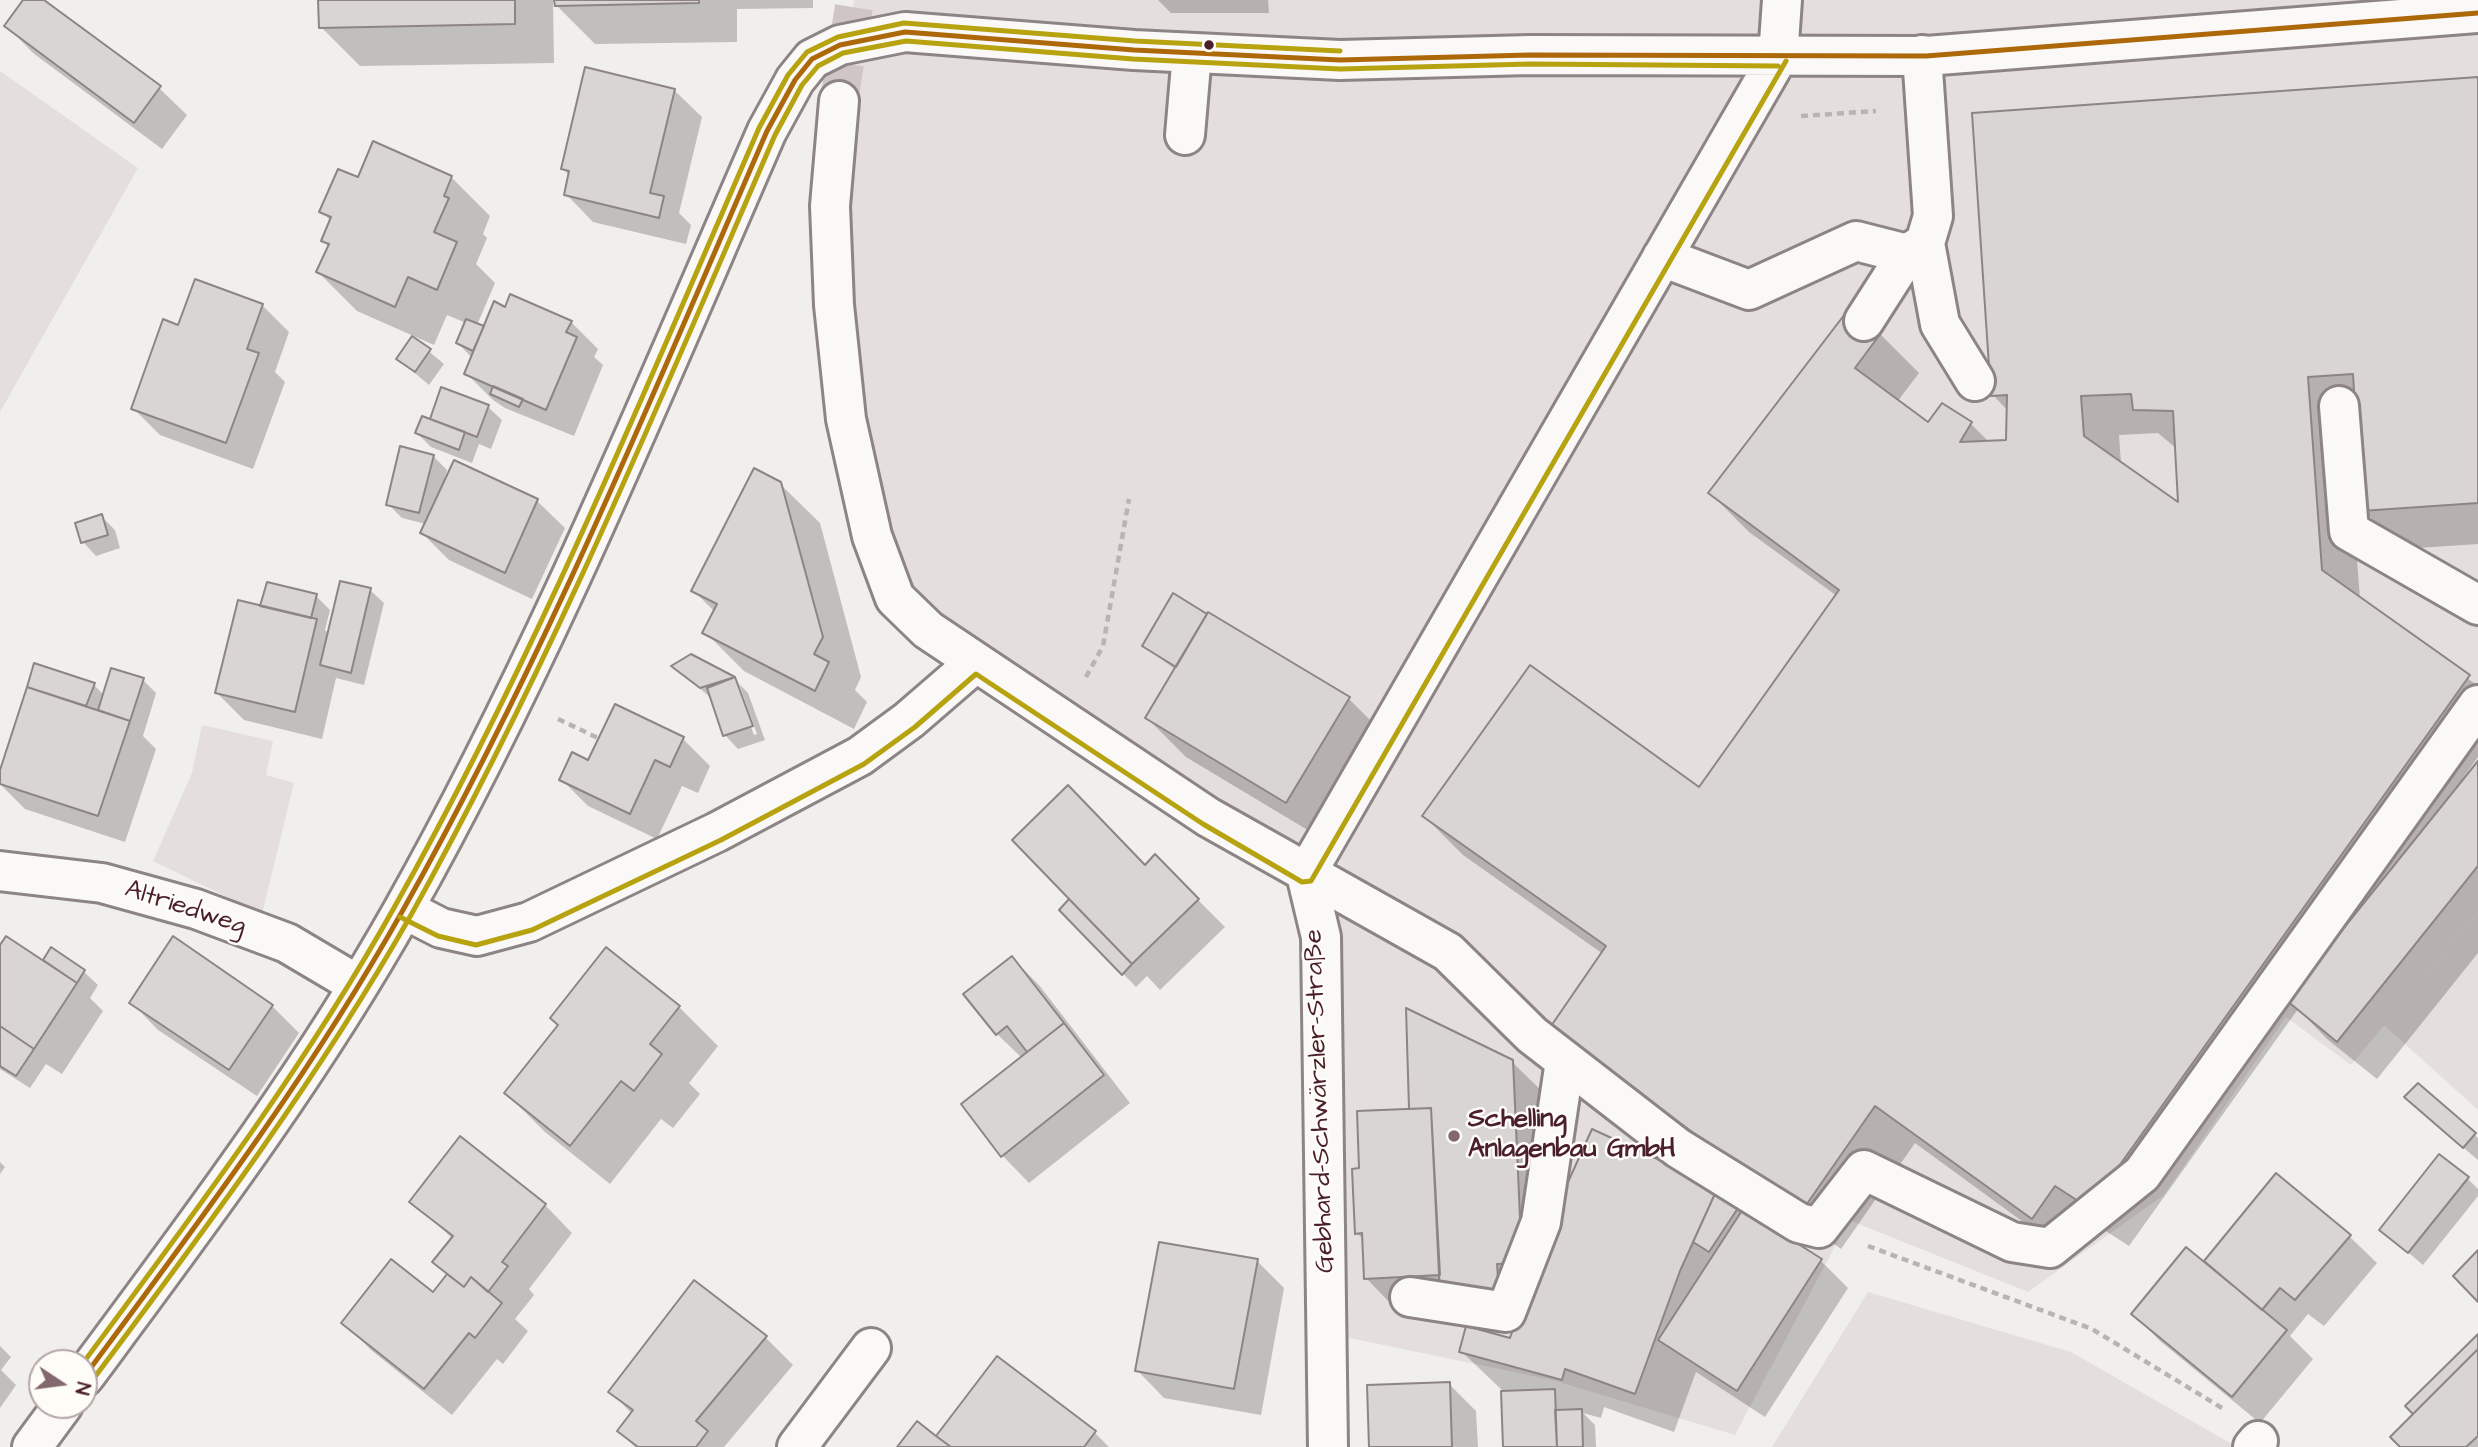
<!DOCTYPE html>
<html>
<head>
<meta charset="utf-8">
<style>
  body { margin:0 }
  #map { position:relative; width:2478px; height:1447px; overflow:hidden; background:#f1efec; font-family:"Architects Daughter",sans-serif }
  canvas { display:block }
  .north { position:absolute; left:28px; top:1349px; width:70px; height:70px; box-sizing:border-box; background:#fdfcf7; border:2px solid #b5a4a5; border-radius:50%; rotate:103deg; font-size:19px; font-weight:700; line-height:28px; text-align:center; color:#4a1f2b }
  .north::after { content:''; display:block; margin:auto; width:24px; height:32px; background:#84686f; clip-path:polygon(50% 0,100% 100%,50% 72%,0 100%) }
</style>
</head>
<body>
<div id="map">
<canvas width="2478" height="1447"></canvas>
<div class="north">N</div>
</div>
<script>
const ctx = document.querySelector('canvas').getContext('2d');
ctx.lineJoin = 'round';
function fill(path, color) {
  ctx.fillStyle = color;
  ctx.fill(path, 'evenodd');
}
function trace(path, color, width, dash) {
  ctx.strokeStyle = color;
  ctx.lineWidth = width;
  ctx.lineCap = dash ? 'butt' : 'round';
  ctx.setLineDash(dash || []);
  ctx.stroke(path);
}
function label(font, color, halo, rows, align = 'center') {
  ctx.font = font + ' "Architects Daughter",sans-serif';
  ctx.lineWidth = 5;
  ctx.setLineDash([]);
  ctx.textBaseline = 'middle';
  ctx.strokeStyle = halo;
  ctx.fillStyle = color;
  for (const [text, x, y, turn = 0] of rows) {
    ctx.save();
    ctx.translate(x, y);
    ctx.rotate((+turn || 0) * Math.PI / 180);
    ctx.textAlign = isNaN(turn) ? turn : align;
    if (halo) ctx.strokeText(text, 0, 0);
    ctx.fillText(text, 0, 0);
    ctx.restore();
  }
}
fill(new Path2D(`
  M854,0H2478V913L2351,1065L2286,1017L2164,1195L2028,1292L1849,1220L1735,1435L1552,1380L1326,1333L1306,874L928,630L846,419L839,101Z`), '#e4dedd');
fill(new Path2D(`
  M0,71L138,168L0,412Z
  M202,725L273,741L266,775L294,783L262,914L153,861L192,773Z
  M2478,913V1110L2384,1025Z
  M1868,1292L2071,1352L2237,1447H1772Z`), '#e4dedc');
fill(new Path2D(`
  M25,0H41L159,88L187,115L162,149L33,53L6,25Z
  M320,0H553L554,63L360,66L321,27Z
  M556,0H813V8L737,9V42L595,44L556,5Z
  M1158,0H1268L1269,13H1171Z
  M2478,78V544L2402,549L2363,510L2346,415L2360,599L2478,686V757L2463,778L2465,779L2478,764V953L2377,1079L2327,1039L2298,1009L2129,1246L2095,1224L2071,1257L1915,1143L1841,1249L1591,1068L1603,954L1463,855L1424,816L1699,790L1837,596L1749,532L1710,493L1880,334L1919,373L1897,402L1928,425L1971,424L1990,443L2007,442L2008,411L1993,395ZM2158,433L2177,449L2180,505L2121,464L2119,435Z
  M674,90L702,117L679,213L691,225L686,244L593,222L566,194L570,176L563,169Z
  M451,177L490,216L483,234L487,238L476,264L495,283L477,325L483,327L506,309L571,322L598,349L594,357L603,365L574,436L505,408L493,400L466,373L472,358L458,343L466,323L447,315L434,345L357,311L318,272L329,247L323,241L331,221L321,211L359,179Z
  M262,305L289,332L275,372L285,382L253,469L160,435L133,408L179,327Z
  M413,338L444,364L429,385L398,359Z
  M488,407L502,420L491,449L479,444L472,463L431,447L417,433L431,422Z
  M433,456L447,470L444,481L455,462L537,501L565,528L532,599L449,560L422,533L426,524L402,518L388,504Z
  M780,484L820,523L861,677L855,690L867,702L854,729L744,671L705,632L715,612L693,590Z
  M101,516L115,530L120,548L96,556L83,542Z
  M370,590L384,603L364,685L336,678L322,739L244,720L217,693L266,609L316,596L330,610L325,630L329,634Z
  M1144,646L1348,698L1387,737L1326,841L1186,757L1147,718L1176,670Z
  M692,656L739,684H735L754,735L757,734L739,684L748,693L765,740L738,749L725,735L712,699L674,666Z
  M35,665L94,685L104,695L143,680L156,693L143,736L156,749L125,842L25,809L0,784V775Z
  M683,739L710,766L698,793L682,786L657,839L588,806L561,779L589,762Z
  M1155,857L1225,927L1160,990L1147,976L1136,987L1061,910L1083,915Z
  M0,948L49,966L51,950L84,972L98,985L90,998L103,1011L62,1074L46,1064L30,1088L0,1069Z
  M1012,958L1039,985L1130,1103L1029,1183L1002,1155L1022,1058L997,1034Z
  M131,1002L272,1006L299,1033L257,1096L158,1030Z
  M679,1007L718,1046L689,1083L700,1094L673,1128L661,1119L610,1184L545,1132L506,1093Z
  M1512,1062L1552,1101L1557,1211L1736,1208L1739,1210L1742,1205L1821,1261L1848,1288L1765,1417L1696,1372L1674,1432L1604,1407L1601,1418L1583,1413L1595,1425L1596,1447H1504L1503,1391L1461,1351L1479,1332L1450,1303L1393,1306L1366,1278L1364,1240L1357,1233L1361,1170L1413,1110ZM1514,1332L1511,1341L1487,1333Z
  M2418,1085L2478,1138V1160L2420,1111Z
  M461,1139L545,1205L572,1233L529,1289L534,1295L515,1319L528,1331L503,1364L497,1359L452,1415L371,1350L344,1323L434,1295L448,1276L435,1262L453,1239L412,1201Z
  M0,1162L5,1167L0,1174Z
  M2276,1175L2349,1236L2377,1263L2324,1326L2308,1314L2290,1336L2313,1359L2260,1423L2160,1341L2133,1314L2204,1263Z
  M2467,1178L2478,1189V1196L2423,1265L2382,1230Z
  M1257,1261L1284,1288L1261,1415L1164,1398L1137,1370Z
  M2478,1336V1447H2402L2415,1414Z
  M765,1337L793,1365L724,1447H635L619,1431L632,1414L610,1391Z
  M0,1346L11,1357L1,1370L16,1385L0,1408Z
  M997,1359L1095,1433L1109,1447H899L937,1438Z
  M1449,1384L1476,1411L1478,1447H1371Z`), '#0003');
const building = new Path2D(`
  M23,0H44L161,86L134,123L4,26Z
  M318,0H515V24L319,28Z
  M554,0H699V3L555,6Z
  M585,67L675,89L650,193L664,196L659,218L564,195L569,171L561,169Z
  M2478,77V503L2361,511L2353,374L2308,377L2322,570L2470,675L2089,1208L2055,1186L2032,1219L1875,1106L1802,1211L1549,1029L1606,946L1422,816L1530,665L1699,787L1839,590L1708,493L1848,310L1881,333L1855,368L1928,422L1942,403L1972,422L1960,442L2006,440L2007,395L1991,396L1972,113ZM2131,394L2133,410L2173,411L2178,502L2084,436L2081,396Z
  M373,141L452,176L444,196L449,198L434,232L457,242L437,290L408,277L395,307L316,272L329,244L321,241L331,217L319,212L338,169L358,177Z
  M195,279L263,304L247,349L259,353L226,443L131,409L163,319L178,325Z
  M510,294L572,321L566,332L577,337L546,410L464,374L494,301L505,307Z
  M466,319L484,326L473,351L456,343Z
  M412,336L431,349L415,372L396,359Z
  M493,386L523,399L519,407L490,394Z
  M441,387L489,405L477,437L430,419Z
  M422,416L465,432L459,450L415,433Z
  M400,446L434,455L419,513L386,505Z
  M454,460L538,499L505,573L420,533Z
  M754,468L781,482L823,637L814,654L829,662L815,691L702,633L717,604L691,591Z
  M102,514L108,535L81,543L75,523Z
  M340,581L371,588L351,673L320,665Z
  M267,582L317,594L311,618L260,606Z
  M1173,593L1207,614L1176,667L1142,646Z
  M238,600L317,619L295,712L215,693Z
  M1208,612L1350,697L1286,803L1145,718Z
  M691,654L735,677L700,688L671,666Z
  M34,663L95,683L86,706L27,687Z
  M111,668L144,678L130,721L98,710Z
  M735,677L753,726L723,736L707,688Z
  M27,687L130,721L98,816L0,784V770Z
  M615,704L684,737L670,767L655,760L630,814L559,780L572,752L588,760Z
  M2478,761V866L2337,1042L2286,1000Z
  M1068,785L1145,865L1155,854L1199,899L1132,964L1012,840Z
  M1069,899L1132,964L1122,975L1059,910Z
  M6,936L77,983L34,1049L0,1026V945Z
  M173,936L273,1005L229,1070L129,1003Z
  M51,947L85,970L77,983L43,960Z
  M606,947L680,1006L650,1044L662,1054L634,1091L621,1081L570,1146L504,1093L558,1025L550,1018Z
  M1012,956L1064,1023L1027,1052L1007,1026L996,1035L963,994Z
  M1406,1008L1513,1060L1522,1263L1497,1264L1499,1292L1440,1295L1431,1108L1409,1109Z
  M1064,1023L1104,1075L1001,1157L961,1104Z
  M0,1026L34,1049L16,1076L0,1066Z
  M2418,1083L2476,1133L2463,1148L2404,1097Z
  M1431,1108L1440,1275L1364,1279L1362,1233L1355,1234L1352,1169L1359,1168L1357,1111Z
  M1592,1129L1718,1187L1680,1271L1635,1394L1565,1369L1562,1380L1459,1352L1466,1326L1510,1338L1554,1213Z
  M460,1136L546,1204L502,1262L508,1266L488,1292L471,1277L464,1287L432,1262L453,1236L409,1202Z
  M2439,1154L2469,1177L2408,1253L2379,1230Z
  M2276,1173L2351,1235L2295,1300L2280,1288L2262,1310L2204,1261Z
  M1718,1187L1742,1202L1709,1252L1693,1242Z
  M1743,1209L1822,1259L1737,1391L1658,1340Z
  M1159,1242L1258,1259L1234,1389L1135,1371Z
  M2186,1247L2287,1330L2232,1397L2131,1314Z
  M2478,1250V1302L2453,1276Z
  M391,1259L433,1292L447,1274L464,1287L471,1277L502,1303L475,1338L469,1333L424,1389L341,1323Z
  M694,1280L767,1336L696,1421L708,1431L696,1447H638L617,1431L633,1410L608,1392Z
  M2478,1334V1349L2413,1414L2405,1406Z
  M2478,1349V1436L2466,1447H2400L2390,1437Z
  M997,1356L1096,1431L1084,1447H951L936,1436Z
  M1450,1382L1452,1447H1369L1367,1385Z
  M1555,1389L1557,1447H1503L1501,1391Z
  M1582,1409L1583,1447H1557L1555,1410Z
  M917,1421L936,1436L951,1447H897Z`);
fill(building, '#d8d5d3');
trace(building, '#8d8485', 2);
trace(new Path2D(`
  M839,101L855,0`), '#d0c5c5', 38, [38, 19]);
const minor = new Path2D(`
  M839,101L830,206L834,305L846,419L872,536L895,598L928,630L1208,817L1448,952L1532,1035L1678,1148L1799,1223L1819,1228L1864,1170L2012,1242L2050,1248L2142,1174L2478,705
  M1185,135L1192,53
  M1925,243L1940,324L1975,381
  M1662,257L1749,290L1856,241L1907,254
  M1864,321L1907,254L1925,243L1933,216L1922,55
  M2339,406L2349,531L2478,605
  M0,871L102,883L196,909L287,943L358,985
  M1306,874L1778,57L1782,0
  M1306,874L1321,937L1328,1447
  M404,909L441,928L477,936L529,922L717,832L860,756L909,720L975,663
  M1410,1297L1506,1312L1541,1222L1565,1061
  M84,1377C196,1226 311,1074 403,910C543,661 653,392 767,131L795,80L812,59L840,45L905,32L1134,50L1340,60L1530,55L1926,56L2478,13
  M32,1447L63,1405
  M797,1447L871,1348
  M2253,1447L2258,1441`);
trace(minor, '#8d8485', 44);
trace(new Path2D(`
  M1801,116L1876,111
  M1086,677L1103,646L1129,499
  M558,719L598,738
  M1868,1246L2092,1329L2222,1408`), '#b9b4b4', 4.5, [7, 5]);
trace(minor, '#faf9f7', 38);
trace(new Path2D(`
  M84,1377C196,1226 311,1074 403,910C544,660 653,394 767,131L795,80L812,59L840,45L905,32L1134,50L1340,60L1530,55L1926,56L2478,13`), '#ad680a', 5);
trace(new Path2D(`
  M400,917L438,936L476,945L532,930L721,840L864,764L915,727L976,674L1203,824L1302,882L1311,881L1786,61
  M91,1382C204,1231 318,1079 411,915C551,664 661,398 775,135L802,85L818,66L843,53L906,41L1133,59L1340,69L1530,64L1778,66`), '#b7a20f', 5);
trace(new Path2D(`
  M83,1363C193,1215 305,1067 395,906C536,656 645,390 759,128L788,75L807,52L838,37L904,23L1135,41L1340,51`), '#b7a20f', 5);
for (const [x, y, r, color] of [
  [1209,45,6,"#4a1f2b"],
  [1454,1136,7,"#84686f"]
]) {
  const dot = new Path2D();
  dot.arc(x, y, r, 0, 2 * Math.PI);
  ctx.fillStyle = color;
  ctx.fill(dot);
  trace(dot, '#fdfcf7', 2.5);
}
label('26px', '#4a1f2b', '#fdfcf7', [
  ["Altriedweg",185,909,18],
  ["Gebhard-Schwärzler-Straße",1321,1101,-92]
]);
label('bold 26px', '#4a1f2b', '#fdfcf7', [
  ["Schelling",1468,1121],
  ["Anlagenbau GmbH",1468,1151]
], 'left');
</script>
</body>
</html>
